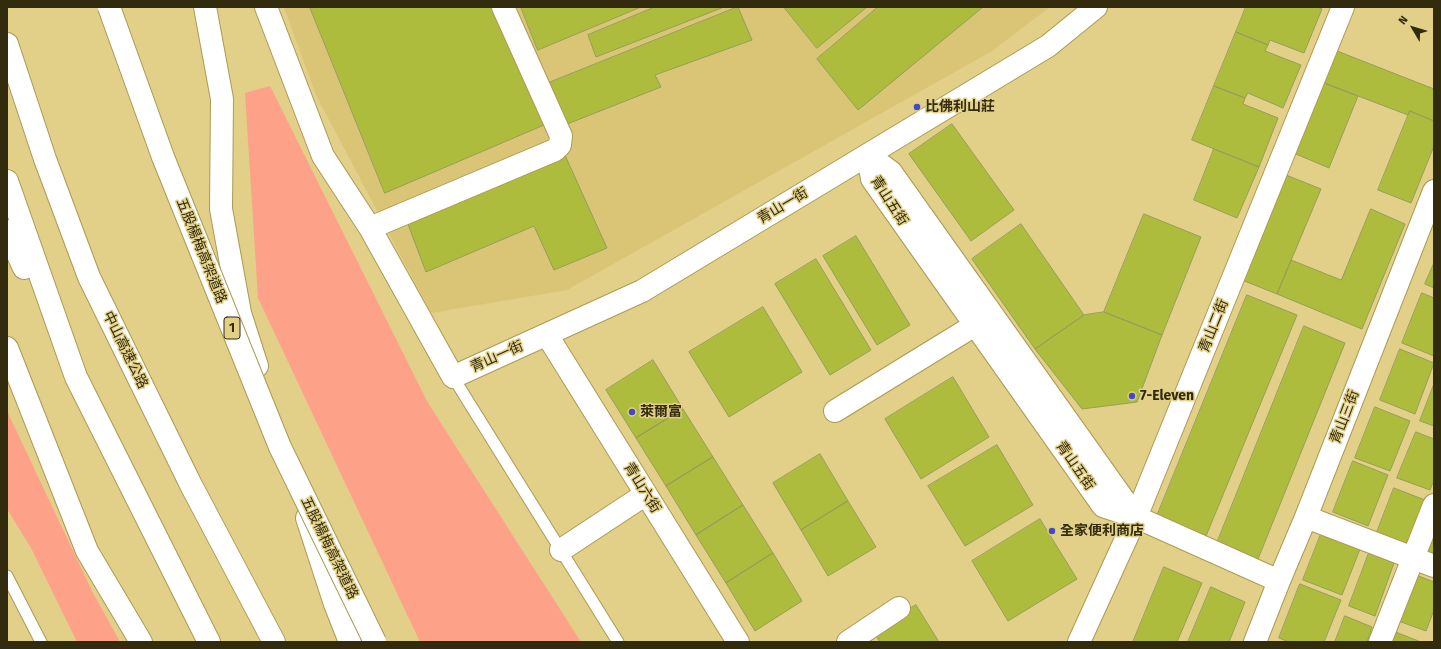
<!DOCTYPE html>
<html>
<head>
<meta charset="utf-8">
<style>
  body { margin:0 }
  #map { position:relative; width:1441px; height:649px; overflow:hidden; background:#e2cf88; font-family:"Fira Sans",sans-serif }
  canvas { display:block }
  .frame { position:absolute; inset:0; border:8px solid #322b0d; pointer-events:none }
  .north { position:absolute; left:1393px; top:8px; width:40px; height:40px; -webkit-text-stroke:3px #e2cf88; paint-order:stroke; rotate:308deg; font-size:11px; font-weight:700; line-height:16px; text-align:center; color:#322b0d }
  .north::after { content:''; display:block; margin:auto; width:14px; height:18px; background:#322b0d; clip-path:polygon(50% 0,100% 100%,50% 72%,0 100%) }
</style>
</head>
<body>
<div id="map">
<canvas width="1441" height="649"></canvas>
<div class="frame"></div>
<div class="north">N</div>
</div>
<script>
const ctx = document.querySelector('canvas').getContext('2d');
ctx.lineJoin = 'round';
function fill(path, color) {
  ctx.fillStyle = color;
  ctx.fill(path, 'evenodd');
}
function trace(path, color, width, dash) {
  ctx.strokeStyle = color;
  ctx.lineWidth = width;
  ctx.lineCap = dash ? 'butt' : 'round';
  ctx.setLineDash(dash || []);
  ctx.stroke(path);
}
function label(font, color, halo, rows, align = 'center') {
  ctx.font = font + ' "Fira Sans","Noto Sans TC",sans-serif';
  ctx.lineWidth = 3;
  ctx.setLineDash([]);
  ctx.textBaseline = 'middle';
  ctx.strokeStyle = halo;
  ctx.fillStyle = color;
  for (const [text, x, y, turn = 0] of rows) {
    ctx.save();
    ctx.translate(x, y);
    ctx.rotate((+turn || 0) * Math.PI / 180);
    ctx.textAlign = isNaN(turn) ? turn : align;
    if (halo) ctx.strokeText(text, 0, 0);
    ctx.fillText(text, 0, 0);
    ctx.restore();
  }
}
fill(new Path2D(`
  M284,7H1050L992,51L567,290L431,313L316,95Z`), '#dac576');
fill(new Path2D(`
  M270,86L428,403L581,642H420L258,298L245,93Z
  M7,411L92,591L120,642H77L31,548L7,509Z`), '#fea189');
const building = new Path2D(`
  M310,7H493L544,125L385,193Z
  M521,7H641L538,50Z
  M655,7H724L596,57L588,35Z
  M738,7L752,40L655,75L661,87L562,126L546,84Z
  M784,7H867L817,48Z
  M878,7H983L858,110L817,59Z
  M1246,7H1317L1322,9L1304,53L1270,40L1268,45L1236,32Z
  M1236,32L1268,45L1265,51L1301,65L1283,108L1248,93L1245,98L1214,86Z
  M1337,51L1434,89V121L1410,111L1408,115L1324,83Z
  M1324,83L1358,96L1329,168L1296,154Z
  M1214,86L1245,98L1243,104L1278,118L1259,167L1192,140Z
  M1410,111L1434,121V146L1411,203L1378,190Z
  M952,124L1014,210L971,241L909,154Z
  M1214,149L1259,167L1237,218L1194,200Z
  M564,153L607,248L554,270L534,226L426,272L406,219Z
  M1286,175L1321,189L1277,294L1242,280Z
  M1371,209L1405,224L1362,329L1277,294L1291,260L1341,280Z
  M1144,214L1201,237L1162,335L1104,312Z
  M1021,224L1084,315L1035,349L972,259Z
  M856,236L910,325L877,345L823,256Z
  M816,259L871,350L830,375L775,284Z
  M1434,263V288L1425,284Z
  M1422,293L1434,298V356L1402,343Z
  M1247,295L1297,315L1204,541L1155,521Z
  M763,307L802,372L729,417L689,352Z
  M1104,312L1162,335L1137,402L1082,409L1035,349L1084,315Z
  M1304,326L1345,343L1256,564L1215,548Z
  M1400,349L1434,363L1415,414L1380,400Z
  M653,360L683,409L636,438L606,390Z
  M953,377L989,437L921,479L885,419Z
  M1434,384V426L1420,421Z
  M1375,407L1410,421L1390,471L1355,458Z
  M683,409L713,457L666,486L636,438Z
  M1416,432L1434,439V480L1430,490L1397,478Z
  M997,445L1033,505L965,546L928,486Z
  M820,454L848,501L801,530L773,483Z
  M713,457L743,505L696,535L666,486Z
  M1353,461L1388,475L1368,526L1333,512Z
  M1394,488L1425,500L1405,552L1374,540Z
  M848,501L876,547L828,576L801,530Z
  M743,505L773,553L726,583L696,535Z
  M1040,519L1077,579L1008,621L972,561Z
  M1434,524V558L1423,554Z
  M1323,529L1362,544L1342,595L1303,580Z
  M773,553L802,601L755,631L726,583Z
  M1369,553L1394,563L1375,616L1349,606Z
  M1164,567L1202,583L1177,642H1133Z
  M1411,573L1434,582V610L1426,631L1393,619Z
  M1300,584L1341,600L1324,642H1289L1279,638Z
  M1211,587L1245,602L1229,642H1188Z
  M916,605L939,642H880L873,631Z
  M1345,616L1372,627L1367,642H1335Z
  M1388,629L1421,642H1383Z`);
fill(building, '#aebc3e');
trace(building, '#959e59', 1);
const service = new Path2D(`
  M453,377L618,642
  M7,576L41,642`);
const minor = new Path2D(`
  M266,7L323,156L370,228L453,377L642,291L1048,46L1096,7
  M868,155L872,179L1103,506L1136,517L1279,581
  M868,155L891,172L1136,517
  M370,228L555,150L560,145L561,136L503,7
  M547,335L738,642
  M835,411L975,325
  M1306,517L1434,566
  M561,550L646,494
  M848,642L899,608
  M1079,642L1136,517L1343,7
  M1255,642L1279,581L1306,517L1434,191
  M1380,642L1434,505`);
const motorway = new Path2D(`
  M205,7L222,99L221,209L240,313L257,366
  M7,44L45,159L89,277L191,485L274,642
  M7,181L76,377L209,642
  M7,231L24,268
  M7,348L87,551L141,642
  M307,518L335,604L350,642`);
trace(service, '#ac9a55', 13);
trace(minor, '#ac9a55', 24);
trace(motorway, '#ac9a55', 24);
trace(service, '#fff', 11);
trace(minor, '#fff', 22);
trace(motorway, '#fff', 22);
const motorwayBridge = new Path2D(`
  M109,7L163,157L280,447L375,642`);
trace(motorwayBridge, '#ac9a55', 24, []);
trace(motorwayBridge, '#fff', 22);
for (const [x, y, r, color] of [
  [917,107,4,"#444abf"],
  [1132,396,4,"#444abf"],
  [632,412,4,"#444abf"],
  [1052,531,4,"#444abf"]
]) {
  const dot = new Path2D();
  dot.arc(x, y, r, 0, 2 * Math.PI);
  ctx.fillStyle = color;
  ctx.fill(dot);
  trace(dot, '#e2cf88', 1.5);
}
for (const [x, y, w] of [
  [232,328,16]
]) {
  const box = new Path2D();
  box.roundRect(x - w / 2, y - 11, w, 22, 3);
  ctx.fillStyle = '#e2cf88';
  ctx.fill(box);
  trace(box, '#322b0d', 1);
}
label('bold 13px', '#322b0d', null, [
  ["1",232,328]
]);
label('bold 14px', '#322b0d', '#e2cf88', [
  ["比佛利山莊",925,107],
  ["7-Eleven",1140,396],
  ["萊爾富",640,412],
  ["全家便利商店",1060,531]
], 'left');
label('14px', '#322b0d', '#e2cf88', [
  ["青山五街",889,201,57],
  ["青山一街",783,206,-31],
  ["五股楊梅高架道路",201,251,68],
  ["青山二街",1214,326,-68],
  ["中山高速公路",125,350,64],
  ["青山一街",497,357,-24],
  ["青山三街",1345,417,-69],
  ["青山五街",1075,466,55],
  ["青山六街",642,488,58],
  ["五股楊梅高架道路",329,548,64]
]);
</script>
</body>
</html>
